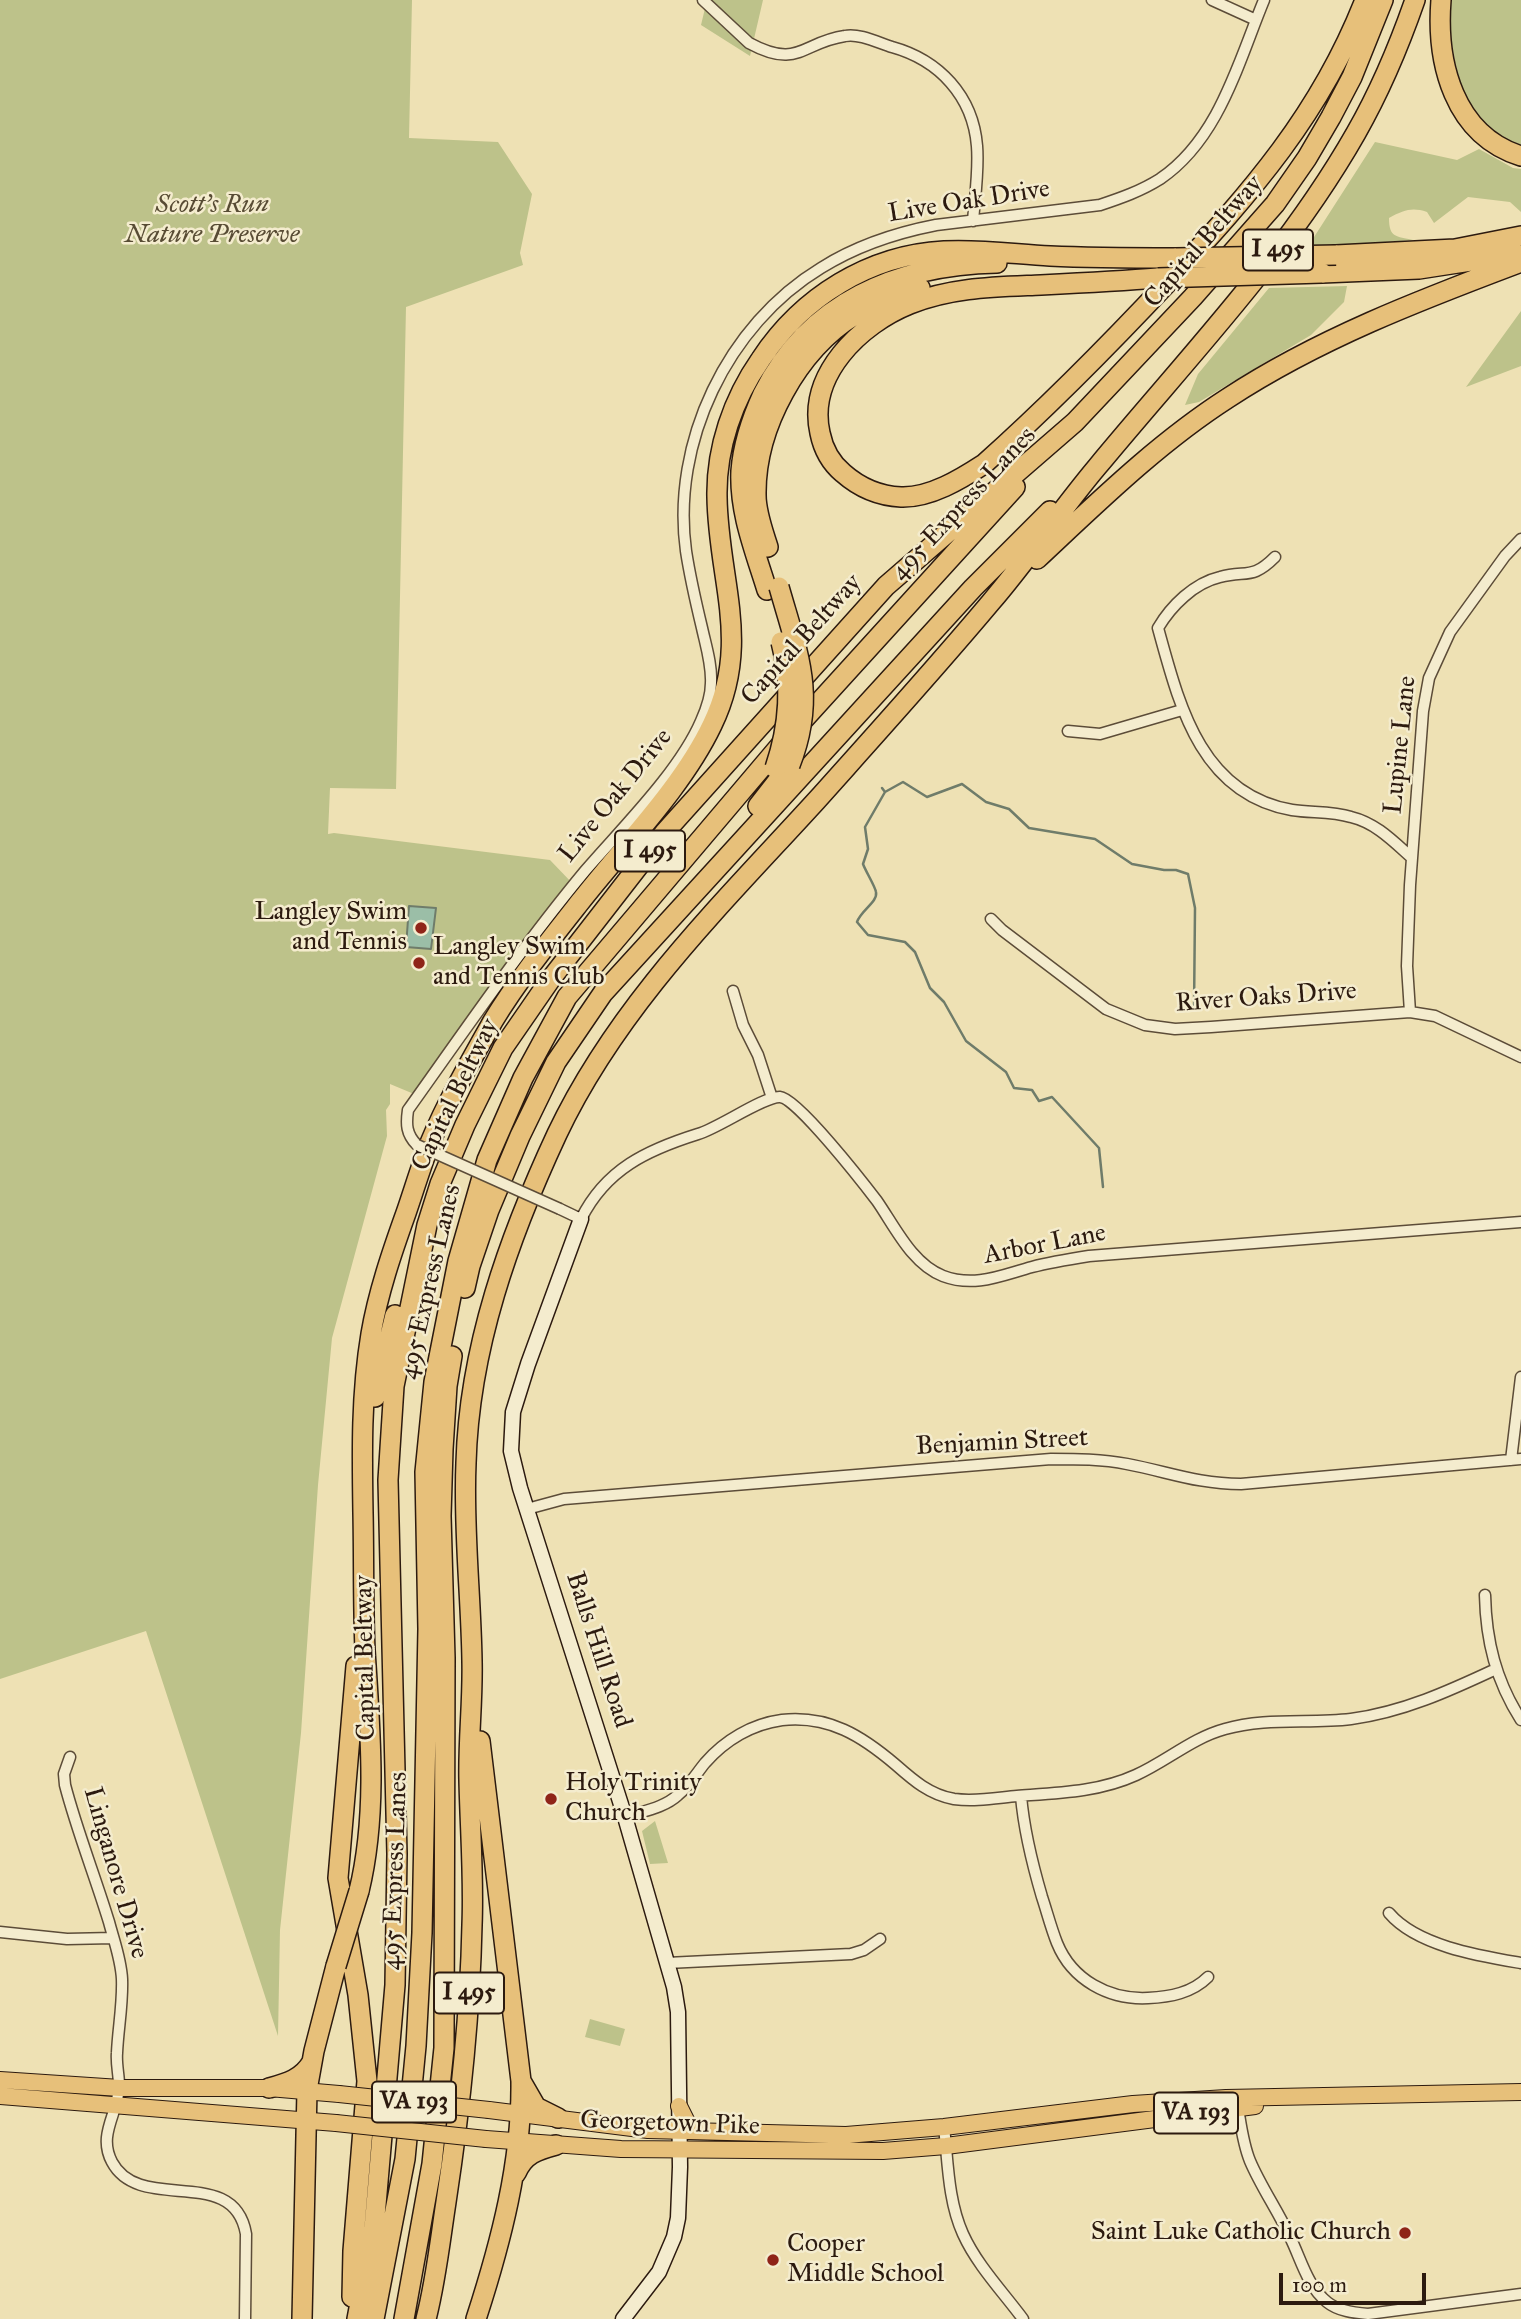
<!DOCTYPE html>
<html>
<head>
<meta charset="utf-8">
<style>
  body { margin:0 }
  #map { position:relative; width:1521px; height:2319px; overflow:hidden; background:#eee1b4; font-family:"IM FELL Great Primer",serif }
  canvas { display:block }
  .scale { position:absolute; left:1279px; top:2273px; width:147px; height:32px; box-sizing:border-box; border:4px solid #2c1a0f; border-top:0; padding-left:9px; font-size:21px; line-height:24px; white-space:nowrap; color:#2c1a0f; -webkit-text-stroke:5px #f4ecce; paint-order:stroke }
</style>
</head>
<body>
<div id="map">
<canvas width="1521" height="2319"></canvas>
<div class="scale">100 m</div>
</div>
<script>
const ctx = document.querySelector('canvas').getContext('2d');
ctx.lineJoin = 'round';
function fill(path, color) {
  ctx.fillStyle = color;
  ctx.fill(path, 'evenodd');
}
function trace(path, color, width, dash) {
  ctx.strokeStyle = color;
  ctx.lineWidth = width;
  ctx.lineCap = dash ? 'butt' : 'round';
  ctx.setLineDash(dash || []);
  ctx.stroke(path);
}
function label(font, color, halo, rows, align = 'center') {
  ctx.font = font + ' "IM FELL Great Primer",serif';
  ctx.lineWidth = 5;
  ctx.setLineDash([]);
  ctx.textBaseline = 'middle';
  ctx.strokeStyle = halo;
  ctx.fillStyle = color;
  for (const [text, x, y, turn = 0] of rows) {
    ctx.save();
    ctx.translate(x, y);
    ctx.rotate((+turn || 0) * Math.PI / 180);
    ctx.textAlign = isNaN(turn) ? turn : align;
    if (halo) ctx.strokeText(text, 0, 0);
    ctx.fillText(text, 0, 0);
    ctx.restore();
  }
}
fill(new Path2D(`
  M0,0H412L409,138L498,142L532,194L520,253L523,265L406,307L396,789L330,788L328,834L334,833L550,860L574,885L414,1094L390,1084V1104L386,1110L387,1136L332,1338L318,1485L301,1733L280,1930L278,2036L146,1631L0,1679Z
  M707,0H763L750,56L701,25Z
  M1452,0H1521V147C1503,138 1485,129 1473,112C1456,86 1447,30 1452,0Z
  M1375,142L1457,160L1479,149L1513,168L1521,169V212L1510,202L1468,197L1434,223L1427,212C1412,207 1404,210 1389,218C1389,238 1396,236 1413,240L1307,248Z
  M1347,286L1344,302L1311,335L1199,402L1185,405L1198,374L1269,288Z
  M1521,311V366L1466,387Z
  M655,1821L668,1863L650,1864L642,1831Z
  M590,2019L625,2029L620,2046L585,2037Z`), '#bdc28a');
const water = new Path2D(`
  M409,906L436,908L431,949L406,947Z`);
fill(water, '#9bbea7');
trace(water, '#6f7c6a', 2);
trace(new Path2D(`
  M882,788L885,792L865,827L868,849L863,864C866,872 875,886 876,892C878,902 861,910 857,922L868,935L905,942L915,952L930,988L944,1002L966,1041L1006,1072L1014,1088L1032,1090L1039,1101L1052,1097L1099,1148L1103,1187
  M885,792L903,782L927,797L962,784L986,802L1009,809L1029,828L1095,839L1132,864L1164,870H1176L1188,874L1195,908L1194,1010`), '#6f7c6a', 2.5);
const street = new Path2D(`
  M703,0L749,43C799,70 802,42 845,36C859,33 879,43 892,47C939,60 973,96 977,146C979,170 975,196 973,221
  M1212,0L1256,20
  M1275,557C1252,580 1247,570 1220,577C1194,583 1171,606 1158,628C1179,704 1200,794 1292,810C1311,813 1332,811 1351,817C1376,823 1393,841 1412,858
  M1068,731L1100,734L1182,710
  M991,919L1002,930L1106,1009L1145,1025L1175,1029L1211,1027L1410,1012L1435,1016L1521,1057
  M733,991L743,1025L758,1055L772,1098
  M1410,1012L1407,966L1410,885L1423,711L1429,678L1450,632L1505,556L1521,539
  M417,1145C406,1134 406,1124 408,1110C465,1030 522,947 585,871C622,828 679,772 701,721C706,710 711,696 711,683C712,665 706,646 702,628C696,603 690,577 686,551C671,443 727,325 821,268C856,246 895,233 936,225L1100,205C1121,198 1141,191 1160,179C1219,139 1238,63 1264,0
  M560,1209L581,1219C606,1169 647,1150 698,1134C719,1128 764,1096 780,1097C797,1098 864,1184 877,1201C895,1227 912,1264 943,1276C975,1288 1002,1275 1032,1267C1051,1262 1070,1259 1089,1256L1521,1222
  M1511,1460L1521,1377
  M527,1509L564,1499L1051,1459C1077,1459 1102,1459 1127,1464C1169,1472 1198,1484 1241,1484L1521,1459
  M1485,1595C1486,1641 1496,1681 1521,1720
  M70,1757L64,1774L65,1785C77,1831 95,1876 109,1922C114,1941 121,1959 122,1979C123,2004 118,2029 117,2053C116,2064 119,2075 119,2085C119,2113 97,2134 112,2162C140,2215 234,2163 246,2234L245,2319
  M1021,1796C1024,1831 1032,1863 1042,1897C1047,1912 1051,1928 1057,1943C1072,1980 1109,2000 1148,1998C1170,1997 1192,1993 1208,1977
  M625,1817C643,1811 664,1808 678,1795C689,1786 696,1774 705,1763C725,1740 752,1724 782,1720C829,1715 862,1736 896,1765C913,1780 930,1795 954,1799C975,1802 996,1798 1017,1796C1058,1793 1099,1792 1136,1775C1167,1761 1192,1738 1225,1729C1266,1717 1309,1724 1351,1719C1403,1712 1449,1691 1496,1669
  M1389,1913C1417,1946 1480,1956 1521,1963
  M0,1932L67,1939L113,1938
  M667,1963L851,1954L864,1950L880,1939
  M1238,2108C1241,2126 1243,2144 1250,2161C1261,2187 1278,2211 1290,2237C1301,2259 1307,2286 1327,2302C1338,2311 1354,2313 1368,2314L1521,2294
  M944,2127C948,2162 948,2201 963,2234C977,2265 1003,2292 1023,2319`);
const secondary = new Path2D(`
  M581,1219L528,1364L513,1412L511,1451L520,1488L625,1817L674,1987L678,2012L680,2167L678,2218L674,2237L659,2272L623,2319`);
const primary = new Path2D(`
  M0,2080L120,2088H269L339,2094
  M0,2096L336,2123
  M679,2106L688,2124L704,2131
  M489,2110L648,2130L846,2135L944,2127L1133,2104L1226,2098L1521,2092
  M486,2139L621,2149L883,2151L946,2146L1255,2106`);
const highway = new Path2D(`
  M1441,0C1436,63 1454,135 1521,156
  M1336,255L1455,249L1521,236
  M1322,273L1419,269L1516,254
  M1158,278C1119,281 1080,283 1041,285C996,287 953,287 910,304C860,324 807,375 820,433C823,448 831,463 843,473C860,488 879,496 901,497C930,498 961,479 984,464C1049,406 1109,345 1169,281C1251,192 1320,115 1365,0
  M768,547C763,531 756,513 756,495C755,427 798,350 855,315C875,303 898,295 920,288
  M1037,559C1098,502 1158,443 1228,398C1318,339 1420,300 1521,262
  M767,590C755,551 739,512 741,471C743,444 752,418 763,394C809,302 898,265 997,263
  M758,806L790,765
  M465,1288L470,1266L489,1210L520,1136L556,1062L603,993L973,588L1050,511
  M375,1397L395,1315
  M359,1891C378,1813 370,1729 365,1650C363,1604 364,1559 363,1513C362,1453 361,1394 371,1334C378,1293 392,1252 406,1213C414,1190 421,1166 430,1143C447,1102 471,1060 493,1021C518,980 550,940 580,902C623,847 682,788 712,725C752,643 718,580 717,497C716,448 733,399 761,359C802,297 869,255 944,251C980,249 1014,254 1050,256C1092,258 1134,258 1176,258
  M521,2081L536,2107L558,2118
  M269,2088C287,2083 302,2079 312,2062
  M516,2173C524,2154 537,2150 556,2145
  M352,2297L353,2251L367,2081L358,1995L338,1878L356,1666
  M302,2319L307,2090L314,2051L336,1966
  M357,2319L374,2228L395,1985L397,1854L388,1480L394,1386L427,1225L440,1184L465,1125L503,1048L550,980L665,832L886,586L1075,422L1193,297L1275,204L1307,158L1331,117L1352,77L1383,0
  M374,2319L405,2159L416,2046L422,1933L428,1629L425,1472L434,1382L458,1261L487,1160L523,1078L567,997L784,741L1015,487
  M404,2319L432,2164L444,2048L445,1658L441,1516L443,1449L447,1386L452,1356
  M426,2319C436,2280 440,2241 446,2202C460,2110 470,2018 472,1925C474,1877 470,1828 469,1780C468,1740 473,1701 472,1661C471,1595 463,1529 466,1463C469,1348 509,1237 557,1134C618,1005 722,904 816,801C875,735 934,670 991,602C1028,559 1060,511 1097,467C1187,358 1286,256 1356,133C1380,91 1399,46 1415,0
  M476,2319C501,2242 522,2162 521,2081L480,1741`);
trace(street, '#5c4c38', 13);
trace(secondary, '#2c1a0f', 17);
trace(primary, '#2c1a0f', 18);
trace(highway, '#2c1a0f', 22);
trace(street, '#f4ecce', 10);
trace(secondary, '#f4ecce', 14);
trace(primary, '#e7c07a', 16);
trace(highway, '#e7c07a', 19);
const streetBridge = new Path2D(`
  M417,1145L560,1209`);
const primaryBridge = new Path2D(`
  M339,2094L489,2110
  M336,2123L486,2139`);
const highwayBridge = new Path2D(`
  M1176,258L1336,255
  M1158,278L1322,273
  M779,587C798,654 817,696 790,765
  M775,768C789,727 792,683 781,642
  M336,1966L359,1891`);
trace(streetBridge, '#5c4c38', 13, []);
trace(primaryBridge, '#2c1a0f', 18, []);
trace(highwayBridge, '#2c1a0f', 22, []);
trace(streetBridge, '#f4ecce', 10);
trace(primaryBridge, '#e7c07a', 16);
trace(highwayBridge, '#e7c07a', 19);
for (const [x, y, r, color] of [
  [421,928,7,"#8f2418"],
  [419,963,7,"#8f2418"],
  [551,1799,7,"#8f2418"],
  [1405,2233,7,"#8f2418"],
  [773,2260,7,"#8f2418"]
]) {
  const dot = new Path2D();
  dot.arc(x, y, r, 0, 2 * Math.PI);
  ctx.fillStyle = color;
  ctx.fill(dot);
  trace(dot, '#f4ecce', 2.5);
}
for (const [x, y, w] of [
  [1278,250,70],
  [650,851,70],
  [469,1993,70],
  [414,2102,84],
  [1196,2113,84]
]) {
  const box = new Path2D();
  box.roundRect(x - w / 2, y - 20.5, w, 41, 5);
  ctx.fillStyle = '#f4ecce';
  ctx.fill(box);
  trace(box, '#2c1a0f', 2);
}
label('bold 24px', '#2c1a0f', null, [
  ["I 495",1278,250],
  ["I 495",650,851],
  ["I 495",469,1993],
  ["VA 193",414,2102],
  ["VA 193",1196,2113]
]);
label('26px', '#2c1a0f', '#f4ecce', [
  ["Live Oak Drive",969,202,-9],
  ["Capital Beltway",1204,242,-49],
  ["495 Express Lanes",964,504,-47],
  ["Capital Beltway",802,640,-48],
  ["Lupine Lane",1401,745,-84],
  ["Live Oak Drive",616,796,-51],
  ["River Oaks Drive",1266,998,-4],
  ["Capital Beltway",456,1095,-64],
  ["Arbor Lane",1045,1245,-11],
  ["495 Express Lanes",431,1282,-77],
  ["Benjamin Street",1002,1443,-3],
  ["Balls Hill Road",598,1650,72],
  ["Capital Beltway",366,1658,-91],
  ["495 Express Lanes",396,1871,-88],
  ["Linganore Drive",115,1873,74],
  ["Georgetown Pike",670,2124,2]
]);
label('italic 26px', '#584c34', '#f4ecce', [
  ["Scott's Run",212,206],
  ["Nature Preserve",212,236]
]);
label('26px', '#2c1a0f', '#f4ecce', [
  ["Langley Swim",407,913,"right"],
  ["and Tennis",407,943,"right"],
  ["Langley Swim",433,948],
  ["and Tennis Club",433,978],
  ["Holy Trinity",565,1784],
  ["Church",565,1814],
  ["Saint Luke Catholic Church",1391,2233,"right"],
  ["Cooper",787,2245],
  ["Middle School",787,2275]
], 'left');
</script>
</body>
</html>
